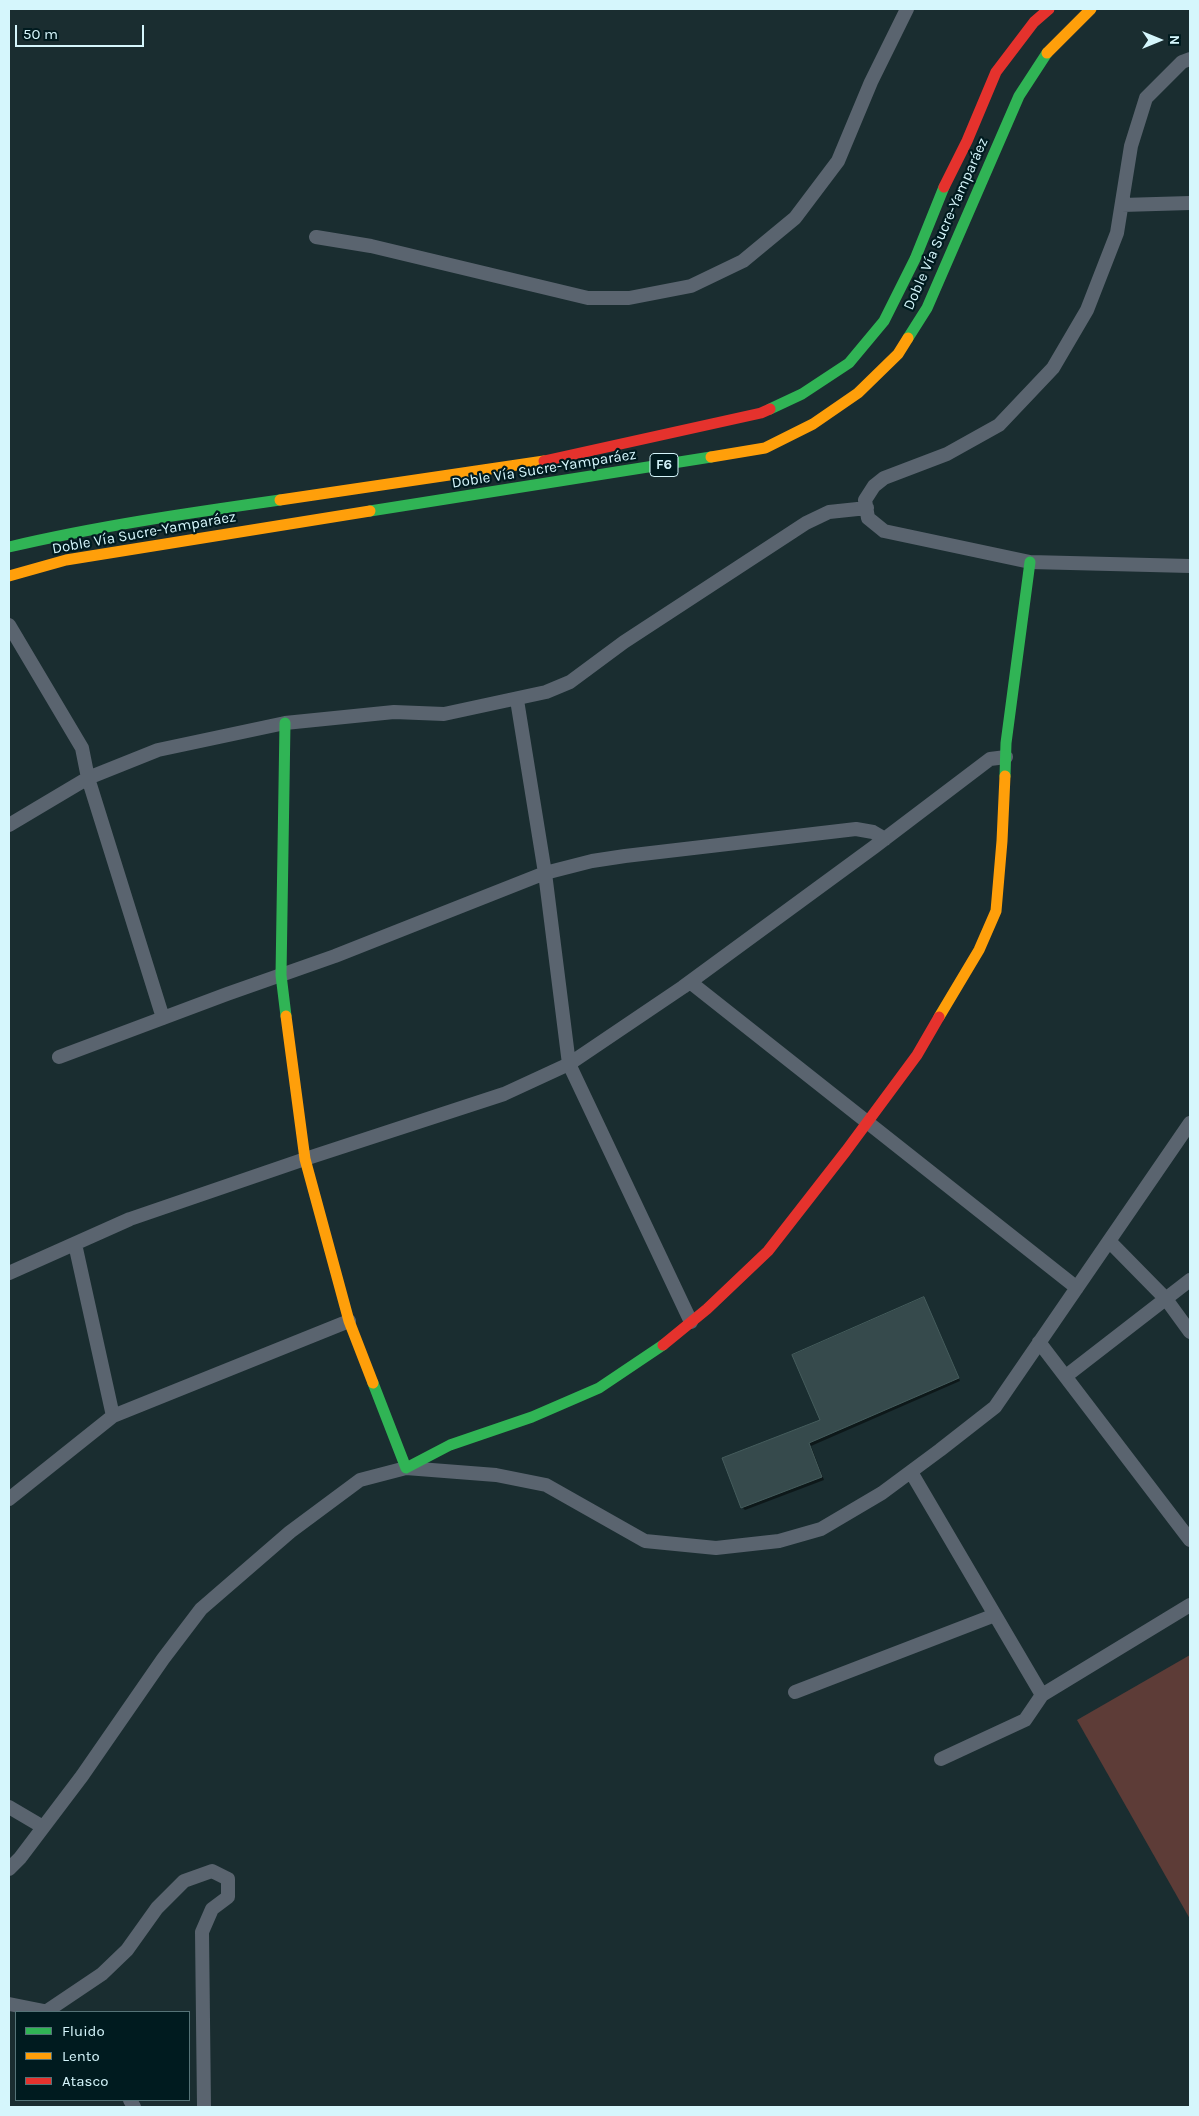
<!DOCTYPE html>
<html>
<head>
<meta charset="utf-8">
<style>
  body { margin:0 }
  #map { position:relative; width:1199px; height:2116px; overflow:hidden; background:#1a2d30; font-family:Karla,sans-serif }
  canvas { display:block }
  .frame { position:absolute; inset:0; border:10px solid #d5f6fc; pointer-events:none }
  .legend { position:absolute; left:15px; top:2011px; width:175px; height:90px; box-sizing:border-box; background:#001b1f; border:1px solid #557377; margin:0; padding:6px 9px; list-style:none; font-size:15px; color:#d5f6fc }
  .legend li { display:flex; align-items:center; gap:10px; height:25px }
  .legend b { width:25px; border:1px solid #557377 }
  .north { position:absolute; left:1134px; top:15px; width:50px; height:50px; -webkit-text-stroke:4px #001b1f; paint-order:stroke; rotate:90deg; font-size:14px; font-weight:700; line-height:20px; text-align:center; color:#d5f6fc }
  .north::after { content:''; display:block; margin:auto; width:18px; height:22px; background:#d5f6fc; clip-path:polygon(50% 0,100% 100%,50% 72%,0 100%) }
  .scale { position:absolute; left:15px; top:25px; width:129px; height:22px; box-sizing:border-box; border:2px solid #d5f6fc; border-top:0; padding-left:6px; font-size:15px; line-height:18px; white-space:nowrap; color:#d5f6fc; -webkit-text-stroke:4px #001b1f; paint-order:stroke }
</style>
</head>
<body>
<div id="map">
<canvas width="1199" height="2116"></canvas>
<div class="frame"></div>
<ul class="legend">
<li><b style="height:6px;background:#30b455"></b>Fluido</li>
<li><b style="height:6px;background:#ff9f0a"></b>Lento</li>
<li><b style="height:6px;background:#e5322d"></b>Atasco</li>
</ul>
<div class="north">N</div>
<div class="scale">50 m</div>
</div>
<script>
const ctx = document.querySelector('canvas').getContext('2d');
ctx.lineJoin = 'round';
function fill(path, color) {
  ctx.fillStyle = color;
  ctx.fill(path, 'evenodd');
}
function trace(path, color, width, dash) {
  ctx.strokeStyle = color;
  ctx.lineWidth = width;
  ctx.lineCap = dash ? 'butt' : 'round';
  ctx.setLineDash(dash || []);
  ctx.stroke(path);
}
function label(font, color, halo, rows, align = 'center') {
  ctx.font = font + ' Karla,sans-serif';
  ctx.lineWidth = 4.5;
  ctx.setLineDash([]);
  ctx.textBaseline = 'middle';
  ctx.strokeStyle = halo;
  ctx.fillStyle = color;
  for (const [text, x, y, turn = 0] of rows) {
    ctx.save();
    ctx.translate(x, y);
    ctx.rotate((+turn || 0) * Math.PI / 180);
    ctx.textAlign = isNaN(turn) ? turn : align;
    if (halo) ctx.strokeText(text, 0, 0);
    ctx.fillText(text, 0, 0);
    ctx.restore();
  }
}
fill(new Path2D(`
  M1190,1655V1919L1077,1720Z`), '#5d3c37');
fill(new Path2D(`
  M924,1299L960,1381L811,1446L824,1480L745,1510L742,1507L822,1421Z`), '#0007');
const building = new Path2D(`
  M924,1297L959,1378L809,1443L822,1477L741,1508L722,1458L820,1420L792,1355Z`);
fill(building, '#364a4c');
trace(building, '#455c5c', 1);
trace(new Path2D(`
  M1190,59L1182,62L1146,98L1131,146L1117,233L1087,310L1053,368L999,425L947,454L884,478L874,486L865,500L868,518L884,531L1030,562L1190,566
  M1122,205L1190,203
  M316,237L371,246L588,298H629L691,286L743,261L795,218L838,161L871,82L907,9
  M9,625L82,748L88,778L163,1018
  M517,700L545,873L569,1064L691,1322
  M9,825L88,778L158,750L285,723L394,712L444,714L546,692L570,682L624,642L806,523L829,512L867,508
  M690,982L1077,1288
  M59,1057L227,994L335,956L545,873L592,861L625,856L856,829L873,832L885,839
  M1109,1241L1166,1299L1190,1332
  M75,1244L113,1416
  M9,1273L130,1219L305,1159L504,1094L569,1064L683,987L874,847L990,759L1006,757
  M1039,1342L1190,1540
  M1066,1376L1190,1280
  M911,1472L1042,1695
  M9,1499L113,1416L349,1321
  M795,1692L995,1615
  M941,1759L1025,1720L1042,1695L1190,1605
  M9,1807L43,1827
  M9,1869L20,1858L82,1776L163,1659L201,1609L290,1532L360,1480L406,1468L496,1475L546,1485L645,1541L716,1548L779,1541L821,1529L882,1493L940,1450L995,1407L1190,1123
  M9,2004L49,2012
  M47,2011L102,1974L127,1950L157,1908L184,1881L212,1871L228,1879V1897L212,1909L202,1932L204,2107
  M130,2100L134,2107`), '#5a646f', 14);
trace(new Path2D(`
  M908,338L927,308L1019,96L1047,53
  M770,409L802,394L849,363L884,321L915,259L944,187
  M370,511L711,457
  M9,547C98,526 189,513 280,500
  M285,723L281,975L286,1016
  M1005,776L1006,743L1030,562
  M373,1383L406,1468L450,1445L532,1417L599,1388L663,1345`), '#30b455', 11);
trace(new Path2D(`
  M1047,53L1091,9
  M711,457L765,448L813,424L858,393L898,354L908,338
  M280,500L544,461
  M9,576L66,560L370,511
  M286,1016L305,1159L349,1321L373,1383
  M939,1017L979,950L996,911L1002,841L1005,776`), '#ff9f0a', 11);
trace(new Path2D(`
  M944,187L967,141L996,72L1034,22L1049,9
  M544,461L761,413L770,409
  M663,1345L707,1309L768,1251L846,1151L917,1055L939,1017`), '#e5322d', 11);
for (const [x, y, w] of [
  [664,465,28]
]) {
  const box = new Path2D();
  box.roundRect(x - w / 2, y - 11.5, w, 23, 4);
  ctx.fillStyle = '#001b1f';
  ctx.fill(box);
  trace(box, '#d5f6fc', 1);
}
label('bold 14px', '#d5f6fc', null, [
  ["F6",664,465]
]);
label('15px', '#d5f6fc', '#001b1f', [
  ["Doble Vía Sucre-Yamparáez",946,224,-66],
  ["Doble Vía Sucre-Yamparáez",544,469,-9],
  ["Doble Vía Sucre-Yamparáez",144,533,-10]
]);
</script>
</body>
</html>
